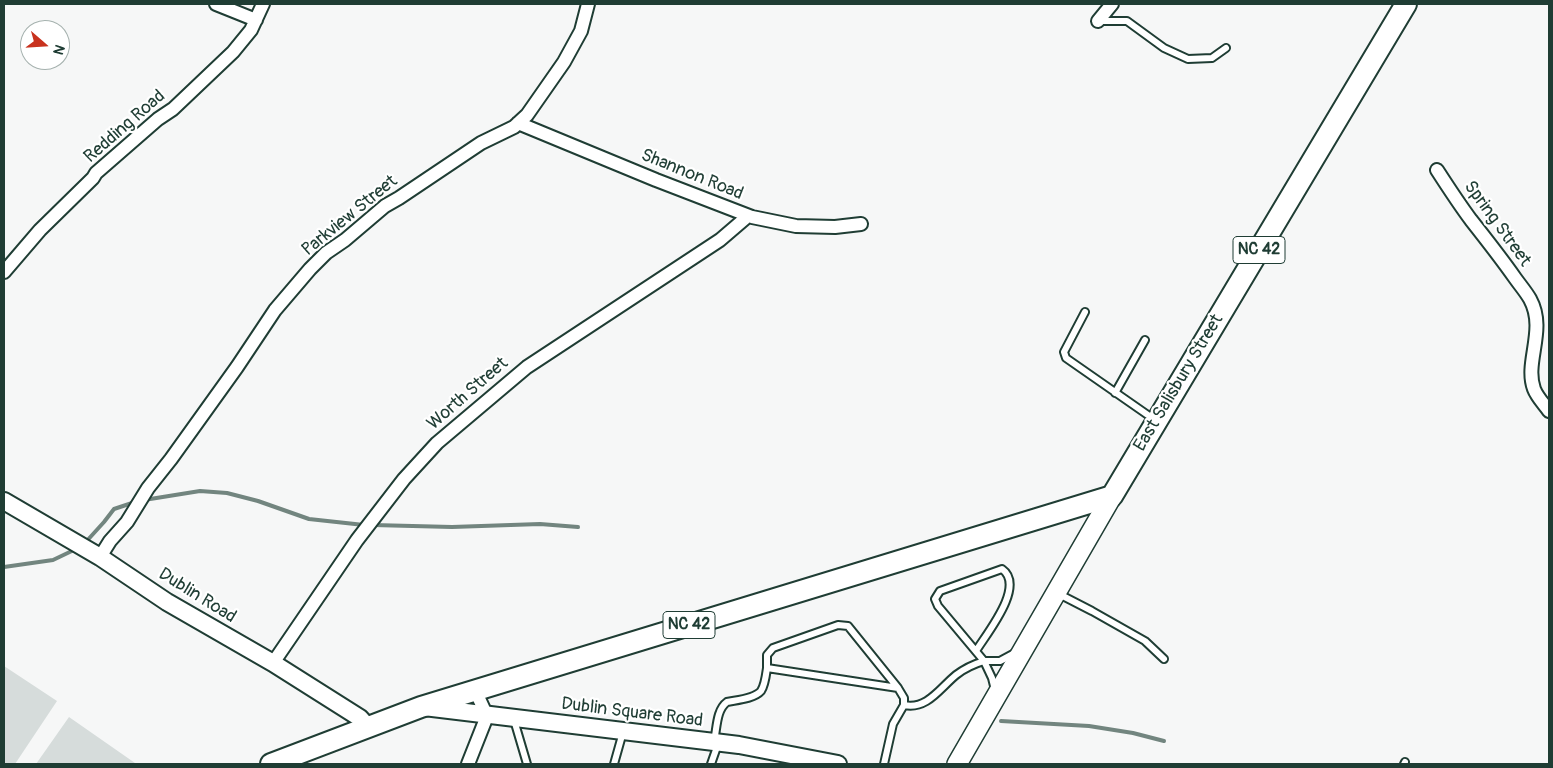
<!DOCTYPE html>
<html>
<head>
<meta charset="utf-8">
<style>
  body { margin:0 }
  #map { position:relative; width:1553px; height:768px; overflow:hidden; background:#f6f7f7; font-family:Pangolin,sans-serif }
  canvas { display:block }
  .frame { position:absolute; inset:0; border:5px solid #1f3d34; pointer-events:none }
  .north { position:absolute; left:20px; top:20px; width:50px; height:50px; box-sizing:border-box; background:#fff; border:1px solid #a5b1ae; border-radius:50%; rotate:109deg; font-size:14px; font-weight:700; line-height:20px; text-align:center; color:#1f3d34 }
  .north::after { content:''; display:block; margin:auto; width:18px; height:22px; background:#c8321e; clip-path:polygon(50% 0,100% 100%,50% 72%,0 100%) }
</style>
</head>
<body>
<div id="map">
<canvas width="1553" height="768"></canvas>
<div class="frame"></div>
<div class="north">N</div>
</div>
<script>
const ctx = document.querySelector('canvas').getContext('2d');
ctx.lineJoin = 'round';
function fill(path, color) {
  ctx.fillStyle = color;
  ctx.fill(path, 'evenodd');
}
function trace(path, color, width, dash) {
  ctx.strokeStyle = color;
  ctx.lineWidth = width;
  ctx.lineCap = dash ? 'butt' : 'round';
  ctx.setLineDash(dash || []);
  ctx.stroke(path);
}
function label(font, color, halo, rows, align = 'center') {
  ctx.font = font + ' Pangolin,sans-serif';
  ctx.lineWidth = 4.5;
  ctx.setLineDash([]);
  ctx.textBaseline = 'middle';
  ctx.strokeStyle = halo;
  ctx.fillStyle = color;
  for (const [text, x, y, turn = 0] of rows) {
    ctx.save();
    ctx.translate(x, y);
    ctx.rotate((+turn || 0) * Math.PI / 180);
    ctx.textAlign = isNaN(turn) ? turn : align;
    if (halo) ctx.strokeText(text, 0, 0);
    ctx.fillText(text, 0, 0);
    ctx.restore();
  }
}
fill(new Path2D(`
  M4,666L57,701L15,764H4Z
  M69,717L135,763L134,764H36Z`), '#d6dcdb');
trace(new Path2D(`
  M144,500L200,491L227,493L258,501L309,519L364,525
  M373,525L452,527L540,524L578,527
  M84,544L104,522L114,509L135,502
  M4,567L53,560L76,549
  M1001,721L1089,726L1133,733L1164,741`), '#72857f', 4);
const service = new Path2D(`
  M1100,21H1127L1164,48L1188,59L1212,58L1226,48
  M1085,312L1064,352L1066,358L1155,420
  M1115,393L1145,340
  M1057,593L1092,611L1145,641L1164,659
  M767,668V655L773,648L838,625L848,626L898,688
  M995,690L992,678L984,661H1000L1013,654
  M904,705C927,710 940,688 956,675C965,668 974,664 984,661L938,606L935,599L940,591L1002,569C1026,586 987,633 976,651
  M514,720L527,764
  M714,741C717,729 716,710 727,702C736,700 754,699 761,691C765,685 766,675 767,668L898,688L904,698V705L893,724L884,764
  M614,764L623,732
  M711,764L718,744
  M1404,764L1405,762`);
const minor = new Path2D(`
  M216,4L256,20
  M1098,21L1112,4
  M518,123L656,180L752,217L796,226L835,227L861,224
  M1437,170C1448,187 1459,204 1471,220C1486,239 1501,258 1515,278C1520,285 1526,292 1530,299C1547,330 1524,362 1534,389C1537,397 1544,404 1549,411
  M4,272L40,230L93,178L96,173L158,119L173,109L233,52L251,30L263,4
  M100,557L110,541L127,522L148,488L171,459L237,367L275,310L310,269L326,253L345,240L385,206L399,198L481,143L514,127L527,115L564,62L581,31L588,4
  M273,663L357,540L404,479L437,443L527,367L720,240L748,216
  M468,764L487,716L475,690`);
const tertiary = new Path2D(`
  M4,501L100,557L167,602L273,663L360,718L368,727
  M424,707L739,745L838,764`);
const secondary = new Path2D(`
  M957,764L1112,496`);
const primary = new Path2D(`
  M271,764L421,707L1112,496L1406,4`);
trace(service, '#1f3d34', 10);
trace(minor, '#1f3d34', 16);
trace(tertiary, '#1f3d34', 20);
trace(secondary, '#1f3d34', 22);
trace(primary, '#1f3d34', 24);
trace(service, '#fff', 6);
trace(minor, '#fff', 12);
trace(tertiary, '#fff', 16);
trace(secondary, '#fff', 19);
trace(primary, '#fff', 20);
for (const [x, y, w] of [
  [1259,250,52],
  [689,625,52]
]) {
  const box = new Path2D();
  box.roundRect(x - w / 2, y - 13.5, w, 27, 4);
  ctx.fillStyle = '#fff';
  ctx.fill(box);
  trace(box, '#1f3d34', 1);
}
label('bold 16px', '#1f3d34', null, [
  ["NC 42",1259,250],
  ["NC 42",689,625]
]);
label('18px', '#1f3d34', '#fff', [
  ["Redding Road",125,127,-41],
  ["Shannon Road",692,175,22],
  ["Parkview Street",350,216,-39],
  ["Spring Street",1497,224,54],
  ["East Salisbury Street",1179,383,-59],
  ["Worth Street",468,394,-41],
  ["Dublin Road",197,596,32],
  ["Dublin Square Road",632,713,7]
]);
</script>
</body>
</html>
